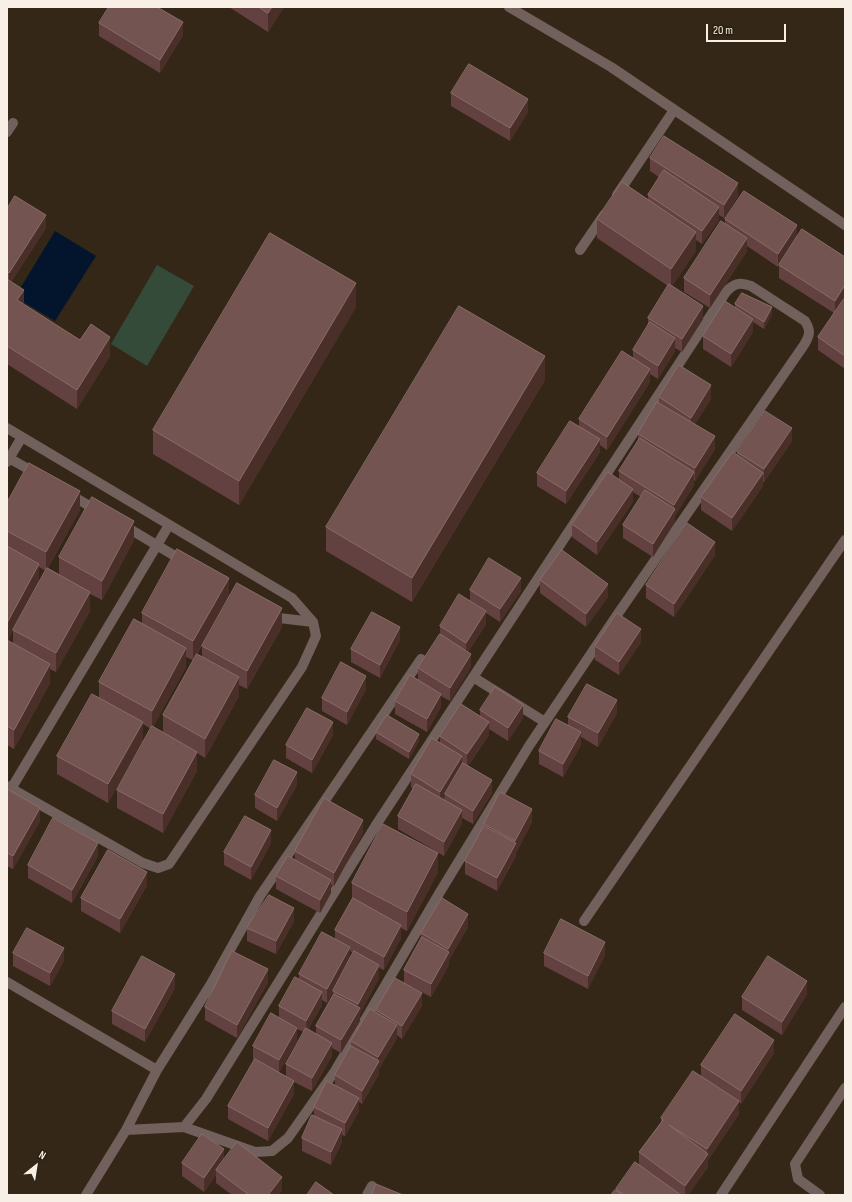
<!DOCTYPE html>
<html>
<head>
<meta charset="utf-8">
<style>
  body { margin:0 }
  #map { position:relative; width:852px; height:1202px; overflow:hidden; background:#342718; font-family:"Sofia Sans Condensed",sans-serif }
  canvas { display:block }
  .frame { position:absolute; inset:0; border:8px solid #f8f0e6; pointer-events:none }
  .north { position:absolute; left:16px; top:1146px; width:40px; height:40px; -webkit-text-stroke:3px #2a1e0f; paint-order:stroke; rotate:30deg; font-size:11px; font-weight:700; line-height:16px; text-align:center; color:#f8f0e6 }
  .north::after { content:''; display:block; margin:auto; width:14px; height:18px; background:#f8f0e6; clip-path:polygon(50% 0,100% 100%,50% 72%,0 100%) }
  .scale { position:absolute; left:706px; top:24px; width:80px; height:18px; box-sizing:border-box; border:2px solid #f8f0e6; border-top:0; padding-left:5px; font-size:12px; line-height:14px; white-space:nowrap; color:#f8f0e6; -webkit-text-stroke:3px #2a1e0f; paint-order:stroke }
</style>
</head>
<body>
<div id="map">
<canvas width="852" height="1202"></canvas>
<div class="frame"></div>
<div class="north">N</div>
<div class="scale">20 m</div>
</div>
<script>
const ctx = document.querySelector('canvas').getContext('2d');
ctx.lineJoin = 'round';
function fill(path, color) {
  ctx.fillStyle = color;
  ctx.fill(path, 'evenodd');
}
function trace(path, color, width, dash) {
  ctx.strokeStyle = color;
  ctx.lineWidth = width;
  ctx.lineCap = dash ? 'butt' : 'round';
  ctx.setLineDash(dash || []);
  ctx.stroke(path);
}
fill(new Path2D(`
  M157,265L194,286L147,366L111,344Z`), '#354b39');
fill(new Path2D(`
  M55,231L96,256L55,321L15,297Z`), '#02152c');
trace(new Path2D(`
  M509,7L611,67L845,225
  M7,132L13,123
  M617,195L674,110
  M580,250L604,215
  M7,428L292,598L313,622L316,636L302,667L169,864L158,868L143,863L7,786
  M7,457L37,474
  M7,462L22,437
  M69,494L98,511
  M123,525L185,562
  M271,613L279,618L313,622
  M473,677L545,722
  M11,789L169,525
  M584,921L845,540
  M7,982L157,1070
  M126,1130L184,1127L206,1099L378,822L726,292C734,283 740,282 751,286L805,321C811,331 810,335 804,345L617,615L529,746L440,892L335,1071L288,1138L272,1151L255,1152L184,1127
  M86,1195L126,1130L157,1070L211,984L260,896L421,659
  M367,1195L372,1186
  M721,1195L845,1007
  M820,1195L798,1179L795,1164L845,1088`), '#72605d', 10);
fill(new Path2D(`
  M229,7H284L268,32Z
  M99,23L183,35L160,73L99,36Z
  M451,93L528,112L510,141L451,106Z
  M650,158L738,196L724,218L719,215V220L702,244L696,240V251L672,286L703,319L682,352L675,348V351L658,379L650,374V382L607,450L600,445V452L566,504L537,486V473L579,426V419L633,358V350L648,326V318L668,286L597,238V219L648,200V195L659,177L650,171Z
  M7,209L46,228L11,282L24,305L80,340L110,356L77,409L7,364Z
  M725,219L797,238L845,257V298L844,299L845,300V369L818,350V337L834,313L779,278V265L792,245L778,267L747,246V251L710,308L684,292V278L725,224Z
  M735,304L772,314L764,329L753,322V332L731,367L703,349V336L735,307Z
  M356,307L239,505L153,454V430Z
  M545,380L412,602L326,551V527Z
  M659,397L711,399L695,424L715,449L695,481L694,480V485L675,516V522L653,557L623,538V525L641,497L633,492V502L597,555L572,537V524L619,480V471L638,441V434L659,403Z
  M792,441L764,482H763V486L732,531L701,510V497L737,455V452Z
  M7,503L80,510L48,568L59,574V557L134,540L102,600L90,594V611L56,672L50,669V683L14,749L7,745ZM39,567L46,571L39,583ZM13,630V644L8,641Z
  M715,555L674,617L646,598V585Z
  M540,580L608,597L586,627L540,593Z
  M470,590L521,591L500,622L486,613V624L468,652L471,667L450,701L441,696V707L427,732L395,714V701L418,680V668L440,635V626L470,601Z
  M229,596L197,654L202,657V646L282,627L247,689L239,685V696L205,758L197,753V771L163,833L117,808V790L151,729L143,724V741L108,803L57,774V756L99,698V682L142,624V613ZM186,657L193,660L163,715V732L153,727L186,667Z
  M400,640L380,678L351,662V649Z
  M641,642L619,675L595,660V646Z
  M366,689L347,725L322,711V698Z
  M480,710L523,718L508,741L489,729V735L468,766L492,793L473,824L462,818V823L444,856L398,829V816L413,789L411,787V774L440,743V736L480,716Z
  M617,713L598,747L581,737V745L563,777L539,764V751L568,725V717Z
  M376,732L419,741L409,759L376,739Z
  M333,735L312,773L286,758V745Z
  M297,785L277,821L255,808V795Z
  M7,789L40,821L13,869L7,866Z
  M532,822L516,853V856L497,891L465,874V861L484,827V824Z
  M363,833L334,886L331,885V893L320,913L276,889V876L295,860V851Z
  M271,843L251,880L224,865V852Z
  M98,856L72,903L28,878V865Z
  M438,872L407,931L401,928V938L384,970L379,968V978L360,1014V1021L341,1053L332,1048V1056L312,1091L294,1082V1094L268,1141L228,1119V1106L254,1060L253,1059V1046L279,1018V1006L299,980V974L335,939V930L352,899V883ZM350,951L353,953L350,960ZM333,991V995L316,1026V1034L308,1030L322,1005V1000L327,1003ZM297,1029L304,1032L286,1064V1076L279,1072L297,1041Z
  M147,885L120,933L81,911V898Z
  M294,921L276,954L247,941V928Z
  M468,927L449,960V965L431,997L406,984L422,1006L402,1039L397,1035V1038L379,1069V1074L362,1104L359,1102V1111L345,1136L342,1135V1142L331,1165L302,1151V1138L314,1116V1107L335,1085V1075L351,1046V1041L376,1013V1010L404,983V970L421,939V933Z
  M13,953L64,961L50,986L13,966Z
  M544,953L605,955L588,989L544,966Z
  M268,982L237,1038L205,1020V1007Z
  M175,988L145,1042L112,1024V1011Z
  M807,994L782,1035L742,1010V997Z
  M774,1053L741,1104L739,1102V1114L708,1160V1167L688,1195H611L616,1190V1189L639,1165V1152L661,1123V1118L701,1076V1065Z
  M224,1159L282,1190L278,1195H232L216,1183V1175L204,1192L182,1176V1163Z`), '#634140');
fill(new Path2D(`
  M272,7H284L268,32V13Z
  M183,22V35L160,73V60Z
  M528,99V112L510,141V128Z
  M738,183V196L724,218V205Z
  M719,207V220L702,244V231Z
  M46,215V228L9,286V273Z
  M797,225V238L778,267V254Z
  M696,232V251L671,288V269Z
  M747,238V251L710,308V295Z
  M356,283V307L239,505V481Z
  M845,285V298L835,314V301Z
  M24,290V309L17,300Z
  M703,306V319L682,352V339Z
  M772,307V314L764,329V322Z
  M753,319V332L731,367V354Z
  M110,337V356L77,409V390Z
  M675,338V351L658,379V366Z
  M545,356V380L412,602V578Z
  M650,369V382L607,450V437Z
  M711,385V399L691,431V418Z
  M792,428V441L764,482V469Z
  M715,436V449L695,481V468Z
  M600,439V452L566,504V491Z
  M694,472V485L675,516V522L653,557V544L674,511V505Z
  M763,473V486L732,531V518Z
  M633,489V502L597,555V542Z
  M80,491V510L46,571V552Z
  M134,521V540L102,600V581Z
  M715,542V555L674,617V604Z
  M39,564V583L7,642V623Z
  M229,578V596L193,660V641Z
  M521,578V591L500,622V609Z
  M608,584V597L586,627V614Z
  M90,592V611L56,672V653Z
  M282,608V627L247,689V671Z
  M486,611V624L466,656V643Z
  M400,627V640L380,678V665Z
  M641,629V642L619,675V662Z
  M186,648V667L152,729V711Z
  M471,654V667L450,701V688Z
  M50,664V683L14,749V730Z
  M366,676V689L347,725V712Z
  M239,677V696L205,758V739Z
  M441,694V707L427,732V719Z
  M617,700V713L598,747V733Z
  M523,705V718L508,741V728Z
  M143,722V741L108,803V784Z
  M333,722V735L312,773V760Z
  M489,722V735L467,767V754Z
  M581,732V745L563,777V764Z
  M419,734V741L409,759V752Z
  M197,752V771L163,833V814Z
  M462,756V769L445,794V797L440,805V792Z
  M297,772V785L277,821V808Z
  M492,780V793L473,824V811Z
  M40,808V821L13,869V856Z
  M532,809V822L516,853V856L497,891V878L515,844V841Z
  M462,810V823L444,856V842Z
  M363,820V833L334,886V873Z
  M271,830V843L251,880V867Z
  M98,843V856L72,903V890Z
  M438,853V872L407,931V912Z
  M147,872V885L120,933V919Z
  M331,880V893L320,913V900Z
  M294,908V921L276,954V941Z
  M468,914V927L449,960V965L431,997V984L448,954V949Z
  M401,925V938L384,970V957Z
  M605,942V955L588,989V976Z
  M350,947V960L327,1003V989Z
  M64,948V961L50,986V973Z
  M379,965V978L360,1014V1021L341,1053V1040L358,1011V1004Z
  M268,969V982L237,1038V1025Z
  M175,974V988L145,1042V1029Z
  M807,981V994L782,1035V1022Z
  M322,992V1005L306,1034V1021Z
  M422,993V1006L402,1039V1026Z
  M397,1025V1038L379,1069V1074L362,1104V1091L378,1062V1057Z
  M297,1028V1041L279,1073V1060Z
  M774,1040V1053L741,1104V1091Z
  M332,1043V1056L312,1091V1078Z
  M294,1081V1094L268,1141V1128Z
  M359,1098V1111L345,1136V1123Z
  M739,1101V1114L708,1160V1167L688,1195H685V1186L707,1156V1149Z
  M342,1129V1142L331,1165V1152Z
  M224,1149V1162L216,1170V1175L204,1192V1178Z
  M282,1177V1190L278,1195H268Z`), '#4a2f28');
const building = new Path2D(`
  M109,7H157L183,22L160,60L99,23Z
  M259,7H272L268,13Z
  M469,64L528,99L510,128L451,93Z
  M664,136L738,183L724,205L650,158Z
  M664,170L719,207L702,231L648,195Z
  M622,182L696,232L671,269L597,219Z
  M744,191L797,225L778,254L725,219Z
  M15,196L46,215L9,273L7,271V209Z
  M721,221L747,238L710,295L684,278Z
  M802,229L845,257V285L835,301L779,265Z
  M270,233L356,283L239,481L153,430Z
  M7,279L24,290L17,300L80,340L91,324L110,337L77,390L7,346Z
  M669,284L703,306L682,339L648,318Z
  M742,293L772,307L764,322L735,304Z
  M844,299L845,300V356L818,337Z
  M725,301L753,319L731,354L703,336Z
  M459,306L545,356L412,578L326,527Z
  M650,322L675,338L658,366L633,350Z
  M622,351L650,369L607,437L579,419Z
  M679,365L711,385L691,418L659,397Z
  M657,402L715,436L695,468L638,434Z
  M765,411L792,428L764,469L737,452Z
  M570,421L600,439L566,491L537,473Z
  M640,438L694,472L674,505L619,471Z
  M733,452L763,473L732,518L701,497Z
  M29,463L80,491L46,552L7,531V503Z
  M608,472L633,489L597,542L572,524Z
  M645,490L675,509L653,544L623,525Z
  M92,497L134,521L102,581L59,557Z
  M687,523L715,542L674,604L646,585Z
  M7,546L39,564L7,623Z
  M177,549L229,578L193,641L142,613Z
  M562,550L608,584L586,614L540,580Z
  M489,558L521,578L500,609L470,590Z
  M47,568L90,592L56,653L13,630Z
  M237,583L282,608L247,671L202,646Z
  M459,594L486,611L466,643L440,626Z
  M372,612L400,627L380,665L351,649Z
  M617,613L641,629L619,662L595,646Z
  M134,619L186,648L152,711L99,682Z
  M440,634L471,654L450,688L418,668Z
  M7,640L50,664L14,730L7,726Z
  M197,654L239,677L205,739L163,715Z
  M341,662L366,676L347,712L322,698Z
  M410,675L441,694L427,719L395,701Z
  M587,684L617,700L598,733L568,717Z
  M495,687L523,705L508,728L480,710Z
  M92,694L143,722L108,784L57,756Z
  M461,704L489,722L467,754L440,736Z
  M307,708L333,722L312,760L286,745Z
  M387,715L419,734L409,752L376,732Z
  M556,719L581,732L563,764L539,751Z
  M152,726L197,752L163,814L117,790Z
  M432,738L462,756L440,792L411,774Z
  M274,760L297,772L277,808L255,795Z
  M463,763L492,780L473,811L445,794Z
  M416,784L462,810L444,842L398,816Z
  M7,789L40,808L13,856L7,853Z
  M500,792L532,809L515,841L484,824Z
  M324,798L363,820L334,873L295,851Z
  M245,816L271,830L251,867L224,852Z
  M53,818L98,843L72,890L28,865Z
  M383,824L438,853L407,912L352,883Z
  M484,826L516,843L497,878L465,861Z
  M108,850L147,872L120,919L81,898Z
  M288,856L331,880L320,900L276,876Z
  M269,895L294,908L276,941L247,928Z
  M353,898L401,925L384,957L335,930Z
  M442,898L468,914L448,949L421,933Z
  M561,919L605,942L588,976L544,953Z
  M27,928L64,948L50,973L13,953Z
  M322,932L350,947L327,989L299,974Z
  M422,937L449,952L431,984L404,970Z
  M232,951L268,969L237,1025L205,1007Z
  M354,951L379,965L358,1004L333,991Z
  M142,956L175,974L145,1029L112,1011Z
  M768,956L807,981L782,1022L742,997Z
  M295,977L322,992L306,1021L279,1006Z
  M395,978L422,993L402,1026L376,1010Z
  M334,994L360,1008L341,1040L316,1026Z
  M370,1009L397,1025L378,1057L351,1041Z
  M271,1013L297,1028L279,1060L253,1046Z
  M735,1014L774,1040L741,1091L701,1065Z
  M306,1028L332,1043L312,1078L286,1064Z
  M351,1046L379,1061L362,1091L335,1075Z
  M255,1059L294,1081L268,1128L228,1106Z
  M693,1071L739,1101L707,1149L669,1125L708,1154L685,1186L639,1152L663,1120L661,1118Z
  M327,1081L359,1098L345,1123L314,1107Z
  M312,1115L342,1129L331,1152L302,1138Z
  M202,1134L224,1149L204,1178L182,1163Z
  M237,1142L282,1177L268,1195H249L216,1170Z
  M635,1162L681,1195H624L616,1189Z
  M316,1182L334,1195H307Z
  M376,1184L403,1195H372Z
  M615,1190L623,1195H611Z`);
fill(building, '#735451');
trace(building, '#886c69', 1);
</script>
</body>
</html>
